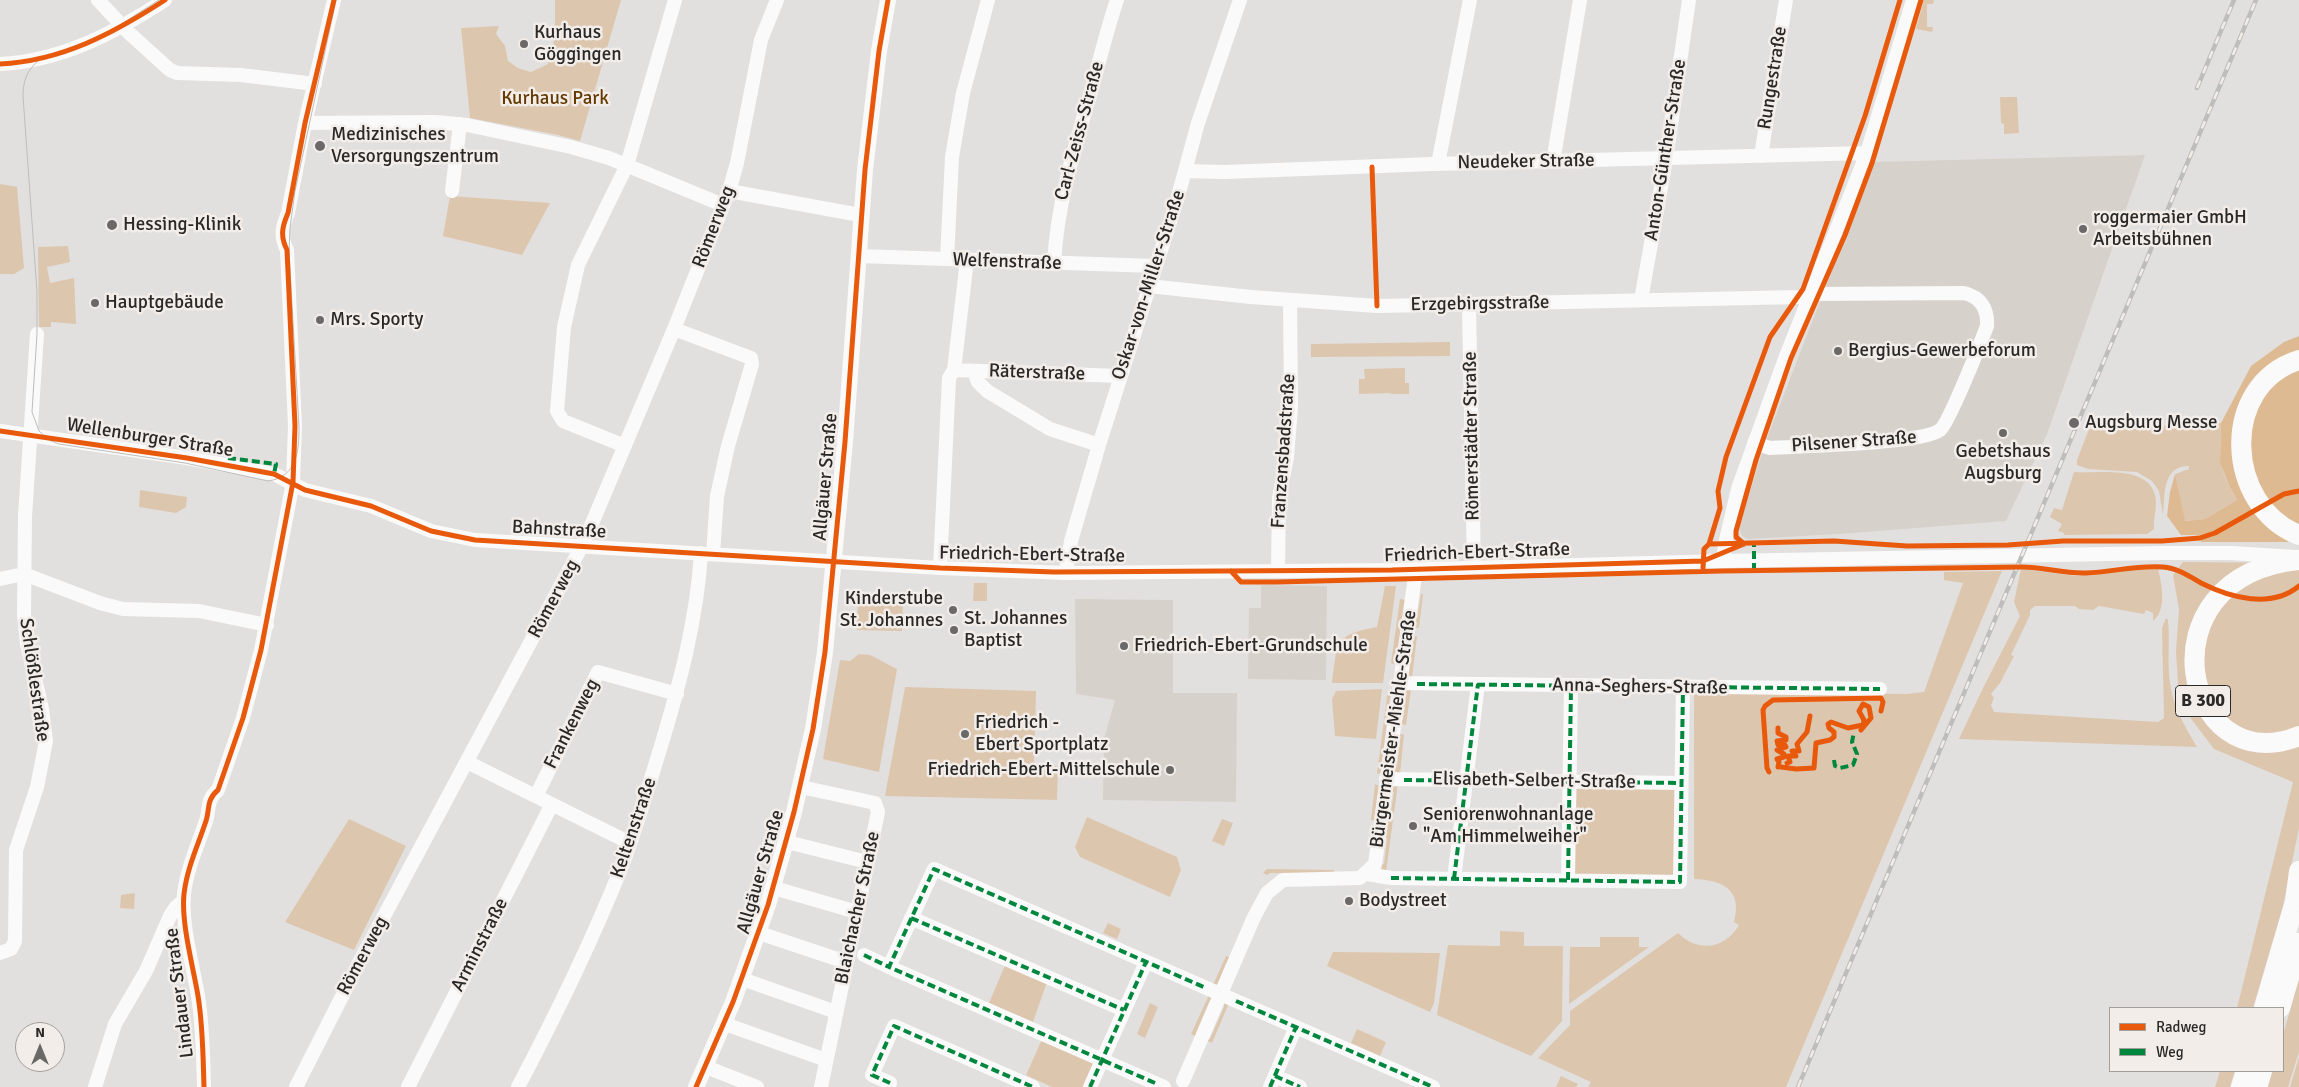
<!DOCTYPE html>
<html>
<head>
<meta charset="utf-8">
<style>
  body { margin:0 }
  #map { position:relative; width:2299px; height:1087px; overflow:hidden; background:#e2e0de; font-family:Signika,sans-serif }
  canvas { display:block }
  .legend { position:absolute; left:2109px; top:1007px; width:175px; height:65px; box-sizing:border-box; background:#f2ede9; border:1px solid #a29f9b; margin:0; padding:6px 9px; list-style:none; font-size:15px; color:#2a2927 }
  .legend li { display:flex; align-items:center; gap:10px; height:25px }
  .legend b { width:25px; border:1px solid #a29f9b }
  .north { position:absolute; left:15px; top:1022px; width:50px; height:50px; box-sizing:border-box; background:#f2ede9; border:1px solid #a29f9b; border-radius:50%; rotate:0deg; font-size:14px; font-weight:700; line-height:20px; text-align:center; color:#2a2927 }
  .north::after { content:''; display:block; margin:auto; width:18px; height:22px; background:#6a6967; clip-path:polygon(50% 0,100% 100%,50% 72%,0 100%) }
</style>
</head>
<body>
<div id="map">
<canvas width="2299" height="1087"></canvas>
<ul class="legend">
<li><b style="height:6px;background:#e8590c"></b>Radweg</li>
<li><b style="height:6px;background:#00873e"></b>Weg</li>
</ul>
<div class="north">N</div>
</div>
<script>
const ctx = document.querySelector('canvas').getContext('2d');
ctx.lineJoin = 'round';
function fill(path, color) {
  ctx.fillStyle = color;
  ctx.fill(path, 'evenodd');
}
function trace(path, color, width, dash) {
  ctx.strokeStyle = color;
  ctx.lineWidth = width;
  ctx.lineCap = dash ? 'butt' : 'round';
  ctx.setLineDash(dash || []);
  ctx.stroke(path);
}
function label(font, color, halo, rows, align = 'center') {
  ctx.font = font + ' Signika,sans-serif';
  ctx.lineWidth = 5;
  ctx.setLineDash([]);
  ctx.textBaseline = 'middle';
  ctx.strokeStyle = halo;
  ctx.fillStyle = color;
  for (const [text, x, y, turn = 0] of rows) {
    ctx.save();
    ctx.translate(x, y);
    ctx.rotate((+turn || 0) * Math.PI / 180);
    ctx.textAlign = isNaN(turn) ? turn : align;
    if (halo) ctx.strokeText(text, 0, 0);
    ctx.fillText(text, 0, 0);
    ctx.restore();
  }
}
fill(new Path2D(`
  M2145,155L2047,434L2006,521L1840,534L1748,539L1742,536L1739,528L1764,446L1874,162Z
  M1261,585L1327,586L1326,680L1248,679L1249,608H1261Z
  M1075,599L1173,600V693H1237L1236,802L1103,800L1104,739L1115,700L1076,694Z`), '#d7d1cb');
fill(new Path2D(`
  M555,0H621L580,141L558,135L470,118L461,28L499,26L496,34L505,46L508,61L518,68L531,72L548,64L555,37Z
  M1924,0H1934L1933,4H1927V27H1933L1932,32L1916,29Z
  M2000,97H2017L2019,133L2004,134V124L2001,123Z
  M0,184L17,187L24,268L14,274H0Z
  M450,196L550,203L522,255L443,236Z
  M68,246L70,262L47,267L50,283L74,278L76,324L51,322V327H39L38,247Z
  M1450,342V356L1311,357V344Z
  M1405,368V383H1409V394H1391L1390,393L1359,394V379H1365L1364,369Z
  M2221,423C2220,459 2218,469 2237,500L2205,519L2184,521L2175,474L2189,469V466C2162,466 2165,494 2163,515L2159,491L2152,481L2137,472L2088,469L2077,465V460L2089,429Z
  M2074,472C2097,474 2147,464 2155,495C2158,507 2153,517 2154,529L2147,534L2064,535V533L2058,531L2062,524L2050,517L2054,508L2062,510Z
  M140,490L187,497L186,507L176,513L139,507Z
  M2183,562L2299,563V828L2283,906L2253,1008H2237L2293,782L2214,749L2192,720L2179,698L2176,652L2179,609L2173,575Z
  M2021,569L2077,576L2127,570L2158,569C2162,585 2167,610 2153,621V613L2146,610L2144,614L2099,606L2093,610L2079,609L2075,606H2035L2030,610V615L2011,655L2014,656L2000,683L1991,694L1994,698L1991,705L1994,712L2158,722L2164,718L2162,628L2166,618L2168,620C2170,641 2167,662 2170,683C2173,706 2185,727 2197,747L1959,739L1983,688L2020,616L2014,602Z
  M2002,571L1786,1087H1588L1591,1082L1538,1058L1570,1025V1011L1678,933C1698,953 1725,949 1739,925L1734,922C1743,889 1722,880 1694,879V691L1907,694L1924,692L1963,583L1944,580V572Z
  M974,583H987V601H973Z
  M1385,586H1396L1383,683H1332C1338,642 1333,635 1377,627Z
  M858,594L903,595L902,631L857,630Z
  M1421,594H1423L1419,628L1413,627L1418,613Z
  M1400,599L1406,600L1398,660H1395L1394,664L1391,663Z
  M1411,636H1417L1412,678L1406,676V674L1409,672L1413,639Z
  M859,654L870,655L897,669L879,772L823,759L840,660L850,661Z
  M905,687L1036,691L1034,766H1058L1057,800L885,796Z
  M1382,689L1376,739L1335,736L1332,699L1336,691Z
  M1404,689H1411L1406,725L1400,724L1403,719L1406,694L1404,692Z
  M1388,690L1394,692L1393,696L1390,697L1381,770L1384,772L1377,774Z
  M1404,734L1400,774L1393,771L1394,766L1397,765L1400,739L1397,738L1398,735Z
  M1398,783L1386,872L1383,871L1381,865L1384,864L1387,838L1385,837L1387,819L1390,818L1394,792L1391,791L1392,784Z
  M1375,784L1381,787L1377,821L1371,820Z
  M1573,787L1674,789L1678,794L1675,875L1572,874Z
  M1087,817L1177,857L1181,870L1170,897L1080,857L1075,847Z
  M349,819L406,846L354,950L285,922Z
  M1222,819L1233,823L1224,846L1212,841Z
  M1267,869L1334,870V874L1270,873L1267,875L1263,873Z
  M135,893L134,909L120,908L121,895Z
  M1108,923L1121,929L1117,939L1103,933Z
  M1500,931L1524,932V946H1563L1562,1021L1531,1056L1437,1015L1448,945L1500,946Z
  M1600,937H1639V947H1649L1569,1004L1570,947H1600Z
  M1333,952L1440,953L1434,1003L1430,1012L1327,966Z
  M1226,956L1232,958L1229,964L1226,963L1223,971L1225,973L1219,986L1213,985Z
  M1006,963L1047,982L1033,1022L989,1003Z
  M2299,979V1052L2288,1087H2268L2272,1071H2283V1035Z
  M1209,995L1214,997L1213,1000H1210L1196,1033L1197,1037L1191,1034Z
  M1223,1002L1229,1003L1212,1043L1206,1040L1210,1039L1224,1007Z
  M1150,1003L1158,1007L1145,1038L1137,1034Z
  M1357,1029L1386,1042L1380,1056L1351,1043Z
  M1043,1037L1093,1060L1094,1067L1086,1087H1052L1026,1075Z
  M2299,1057V1087H2290Z
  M2220,1071H2235L2230,1087H2215Z
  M1561,1076L1578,1084L1576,1087H1556Z`), '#ddc6ae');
fill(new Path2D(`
  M2299,336V530L2288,542H2201L2200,535H2181L2167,516L2170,492L2175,474L2185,521L2205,519L2237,500L2229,486L2220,462L2221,423L2251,366L2284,342Z`), '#deba92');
trace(new Path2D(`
  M98,0L129,33L170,70L177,73L241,75L315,84
  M0,64C62,61 114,33 165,0
  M305,123L436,122L467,125L571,147L609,158L723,205
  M1761,156L1786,0
  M1553,162L1580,0
  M1438,164L1470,0
  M1185,171L1225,172L1432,164L1867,153
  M452,191L460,124
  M729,191L860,215
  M858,256L1155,266
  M947,259L952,157L963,93L988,0
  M1054,264C1057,203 1075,146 1092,88C1100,59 1107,29 1117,0
  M1149,286L1251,297L1377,306L1799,297L1811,294L1964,293C1981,297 1988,309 1987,326C1981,342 1949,423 1940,430C1922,444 1800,446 1770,448L1754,443
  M1641,300L1666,159L1689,0
  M1469,305L1474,567
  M674,329L751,358L752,364L728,446L717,496L713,554
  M954,370L1120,376
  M974,371L978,382L987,391L1050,429L1099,445
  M0,431L187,458L274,474L305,490L371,506L431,531L475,540L940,568L1066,573L1392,570L1723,561L2163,553H2231L2296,557
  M625,446L563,421L557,411L564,327L578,265L627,165L675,0
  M1723,561L1725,544L1738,489L1786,356L1867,153L1913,0
  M940,568L949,378L954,370L967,260
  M1278,571L1279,498L1287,457L1291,408L1290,300
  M1066,573L1071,541L1099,445L1177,200L1198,123L1240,0
  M0,579L24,574L100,603L123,609L199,611L267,625
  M1400,683L1880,689
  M467,762L630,843
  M1386,779L1681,783
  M801,787L875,803L878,812L821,1087
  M536,796L598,672L677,694
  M787,842L867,862
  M1367,874L1391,878L1680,882L1683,687
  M1454,879L1478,684
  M1568,880L1571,686
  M774,888L857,912
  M911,918L1124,1010
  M759,933L846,962
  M0,953L11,949L15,941L16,850L37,787L46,741L42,709L27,644L24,614L25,516L37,334
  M864,955L889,967
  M742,979L836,1012
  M725,1024L826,1060
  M706,1067L757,1087
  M1275,1076L1300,1087
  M1183,1081L1254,917L1267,893L1283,880L1360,878L1375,864L1416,569
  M890,1083L872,1075L894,1026L1033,1087
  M95,1087L115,1024L146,971L170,916L176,907L184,900
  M204,1087C203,1056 203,1026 198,996C193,966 181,923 184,894C187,868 198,845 206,821C210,809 206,800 218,790L243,718L261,650L293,482L295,426L287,250C280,236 282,227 288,213L305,123L334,0
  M296,1087L360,961L585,540L674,329L729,191L737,163L761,40L777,0
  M408,1087L552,804
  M518,1087C555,1017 590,945 620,871C636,830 648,788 661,746C680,683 697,619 701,553
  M1090,1087L1146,962
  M1164,1087L889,967L934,869L1433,1087
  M1270,1087L1296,1027`), '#fbfafa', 14);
trace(new Path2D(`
  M696,1087L733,1002L768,905L794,812L813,729L825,652L845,442L865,170L879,51L888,0`), '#fbfafa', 16);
trace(new Path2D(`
  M2299,360C2219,385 2225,506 2299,535
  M2299,560C2138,576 2183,783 2299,736
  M2295,902L2299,871
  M2264,1008L2299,888
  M2280,1008L2299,943
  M2241,1087L2246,1071
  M2257,1087L2262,1071`), '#fbfafa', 20);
trace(new Path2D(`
  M159,0L101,37L39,60C27,70 23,81 23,96L37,292V334L32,412L39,431L49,440L59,444L185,463L268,481C297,477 299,451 299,427L289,252L290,228L295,191L336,0`), '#bdbdbc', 1);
const rail = new Path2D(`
  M2197,88L2234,0
  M1798,1087L2256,0`);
trace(rail, '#bdbdbc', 4.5);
trace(rail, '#f2ede9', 2.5, [8]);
trace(new Path2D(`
  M228,458L276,464L274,474
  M1754,571V544
  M1417,684L1880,689
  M1834,760L1835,766L1840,768L1853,765L1857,754L1852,742L1854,732
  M1404,780L1681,783
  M1391,878L1680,882L1683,687
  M1454,879L1478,684
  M1568,880L1571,686
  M911,918L1124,1010
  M864,955L889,967
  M1236,1001L1433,1087
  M1275,1076L1300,1087
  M890,1083L872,1075L894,1026L1033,1087
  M1155,1083L889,967L934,869L1206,988
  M1090,1087L1146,962
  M1270,1087L1296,1027`), '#00873e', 4, [8, 4]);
trace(new Path2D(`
  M0,64C62,61 114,33 165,0
  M1372,167L1377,306
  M0,431L187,458L274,474L305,490L371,506L431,531L475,540L940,568L1054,572L1392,570L1703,561L1744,544
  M1709,544L1834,541L1907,546L2008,545L2063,541H2162L2200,538L2215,533L2284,494L2299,491
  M1744,544L1736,537V531L1756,460L1791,358L1845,235L1872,163L1921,0
  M1703,568L1704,549L1709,544L1720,508L1718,491L1726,457L1770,337L1803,289L1865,116L1900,0
  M1231,571L1241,582H1277L1722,571L2022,567C2044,567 2064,574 2086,573C2112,572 2137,565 2163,567C2177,568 2189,576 2201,583C2231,598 2271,609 2299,586
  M1778,728V733L1786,737V740L1777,741L1778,745H1785L1786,747L1777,750L1784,754V757L1777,759L1779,762L1778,767
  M1787,763L1790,762L1788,756H1796L1792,751H1799L1797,744L1807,732L1810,716
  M1781,767L1796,769L1814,768L1816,743L1830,740L1834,737V732L1829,728L1828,724L1831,722L1848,728L1863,725L1864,720L1859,711L1863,704L1869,707L1871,718L1861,730
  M1769,772L1767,768L1763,710L1765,706L1773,700L1881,698L1883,702L1881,711
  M204,1087C203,1056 203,1026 198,996C193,966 181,923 184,894C187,868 198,845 206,821C210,809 206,800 218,790L243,718L261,650L293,482L295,426L287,250C280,236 282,227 288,213L305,123L334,0
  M696,1087L733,1002L768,905L794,812L813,729L825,652L845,442L865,170L879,51L888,0`), '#e8590c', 5);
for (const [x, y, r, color] of [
  [524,44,5,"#6a6967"],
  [320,146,6,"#6a6967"],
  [112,225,6,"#6a6967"],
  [2083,229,5,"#6a6967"],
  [95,303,5,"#6a6967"],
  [320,320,5,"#6a6967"],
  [1838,351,5,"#6a6967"],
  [2074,423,6,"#6a6967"],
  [2003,433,5,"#6a6967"],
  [953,610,5,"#6a6967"],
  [954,630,5,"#6a6967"],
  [1124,646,5,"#6a6967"],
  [965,734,5,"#6a6967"],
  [1170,770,5,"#6a6967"],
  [1413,826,5,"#6a6967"],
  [1349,901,5,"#6a6967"]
]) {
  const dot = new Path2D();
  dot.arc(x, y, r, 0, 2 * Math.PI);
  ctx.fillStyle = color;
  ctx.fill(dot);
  trace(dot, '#f2ede9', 2);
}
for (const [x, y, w] of [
  [2203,701,55]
]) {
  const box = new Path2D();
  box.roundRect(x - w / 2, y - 15.5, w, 31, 4);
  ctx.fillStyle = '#f2ede9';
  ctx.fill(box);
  trace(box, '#2a2927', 1);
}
label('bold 18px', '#2a2927', null, [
  ["B 300",2203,701]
]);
label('19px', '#2a2927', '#f2ede9', [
  ["Kurhaus",534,33],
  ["Göggingen",534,55],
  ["Medizinisches",331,135],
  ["Versorgungszentrum",331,157],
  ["roggermaier GmbH",2093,218],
  ["Arbeitsbühnen",2093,240],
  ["Hessing-Klinik",123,225],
  ["Hauptgebäude",105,303],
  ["Mrs. Sporty",330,320],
  ["Bergius-Gewerbeforum",1848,351],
  ["Augsburg Messe",2085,423],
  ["Gebetshaus",2003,452,"center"],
  ["Augsburg",2003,474,"center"],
  ["Kinderstube",943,599,"right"],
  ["St. Johannes",943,621,"right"],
  ["St. Johannes",964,619],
  ["Baptist",964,641],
  ["Friedrich-Ebert-Grundschule",1134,646],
  ["Friedrich -",975,723],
  ["Ebert Sportplatz",975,745],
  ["Friedrich-Ebert-Mittelschule",1160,770,"right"],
  ["Seniorenwohnanlage",1423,815],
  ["\"Am Himmelweiher\"",1423,837],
  ["Bodystreet",1359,901]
], 'left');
label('19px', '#2a2927', '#f2ede9', [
  ["Rungestraße",1773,78,-81],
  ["Carl-Zeiss-Straße",1080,131,-75],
  ["Anton-Günther-Straße",1666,150,-81],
  ["Neudeker Straße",1526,162,-1],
  ["Römerweg",714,227,-69],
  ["Welfenstraße",1007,262,2],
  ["Oskar-von-Miller-Straße",1149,285,-72],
  ["Erzgebirgsstraße",1480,304,-1],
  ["Räterstraße",1037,373,2],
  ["Römerstädter Straße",1472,436,-91],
  ["Wellenburger Straße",150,438,9],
  ["Pilsener Straße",1854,442,-4],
  ["Franzensbadstraße",1284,451,-86],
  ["Allgäuer Straße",826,477,-85],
  ["Bahnstraße",559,530,3],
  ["Friedrich-Ebert-Straße",1477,553,-2],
  ["Friedrich-Ebert-Straße",1032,555,1],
  ["Römerweg",554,599,-62],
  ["Schlößlestraße",34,680,82],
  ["Anna-Seghers-Straße",1640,687,1],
  ["Frankenweg",572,724,-63],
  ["Bürgermeister-Miehle-Straße",1394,729,-82],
  ["Elisabeth-Selbert-Straße",1534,781,1],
  ["Keltenstraße",634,828,-71],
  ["Allgäuer Straße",761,872,-74],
  ["Blaichacher Straße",858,908,-78],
  ["Arminstraße",480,945,-63],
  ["Römerweg",363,956,-62],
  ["Lindauer Straße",180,993,-97]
]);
label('19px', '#643a00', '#f2ede9', [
  ["Kurhaus Park",555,99]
]);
</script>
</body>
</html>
